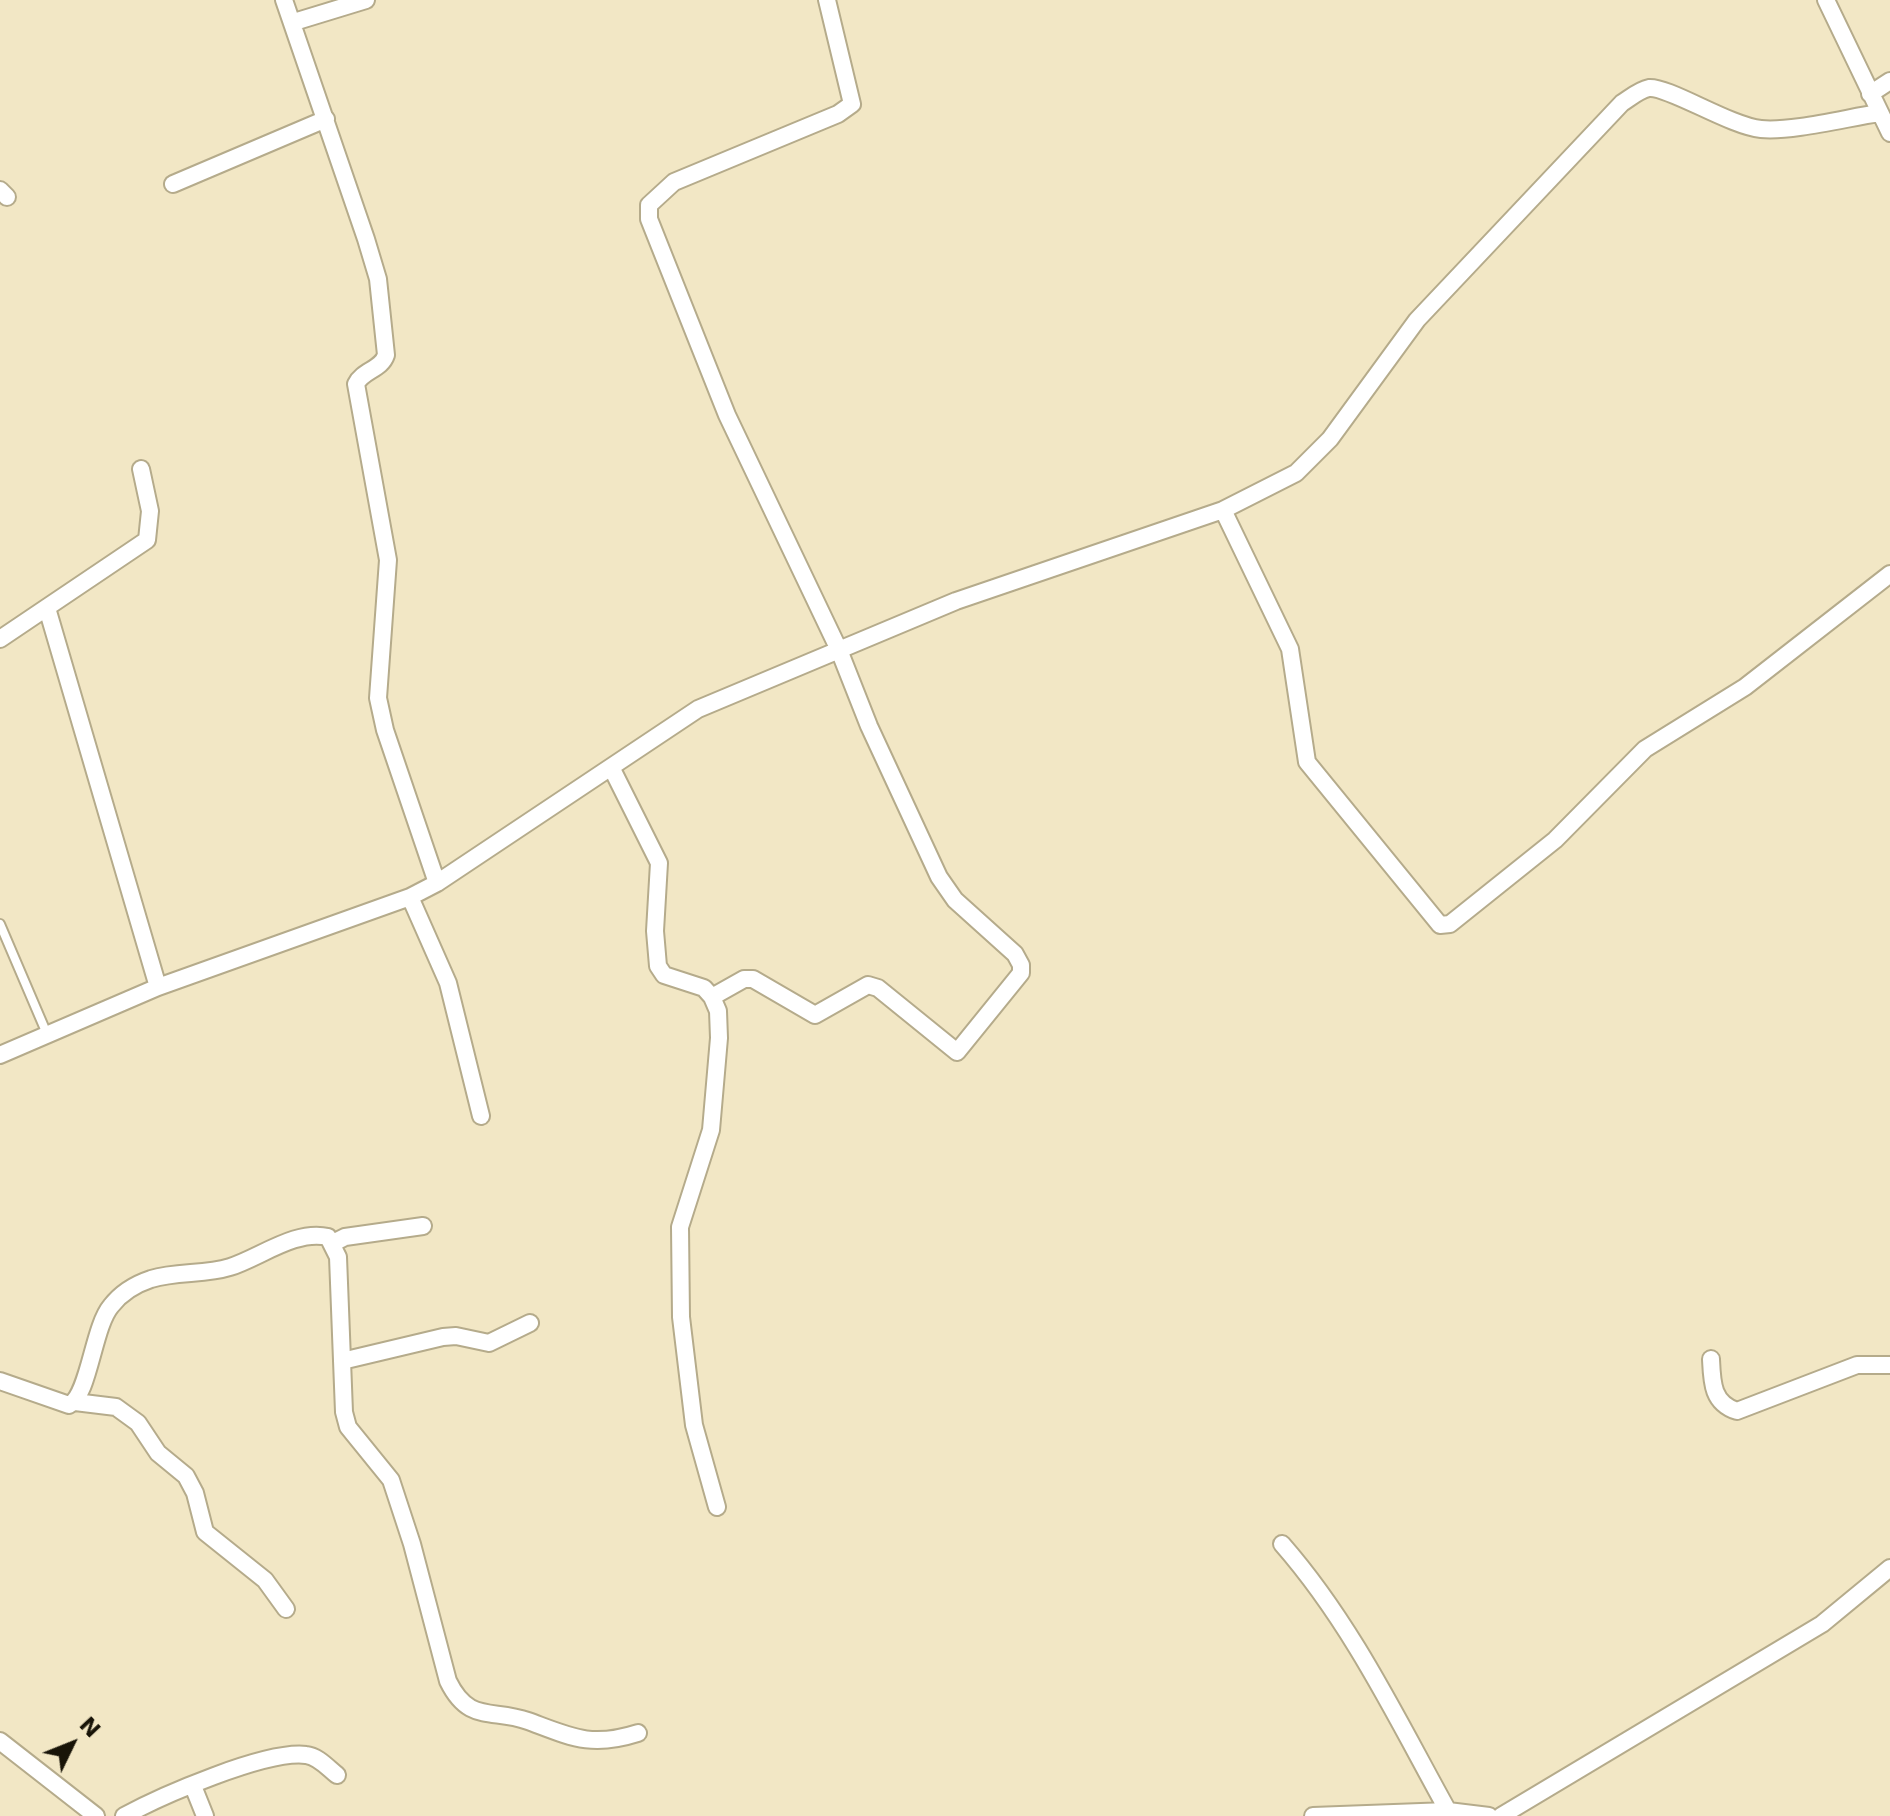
<!DOCTYPE html>
<html>
<head>
<meta charset="utf-8">
<style>
  body { margin:0 }
  #map { position:relative; width:1890px; height:1816px; overflow:hidden; background:#f2e7c5; font-family:"DejaVu Sans",sans-serif }
  canvas { display:block }
  .north { position:absolute; left:32px; top:1704px; width:80px; height:80px; -webkit-text-stroke:6px #f2e7c5; paint-order:stroke; rotate:47deg; font-size:22px; font-weight:700; line-height:32px; text-align:center; color:#181408 }
  .north::after { content:''; display:block; margin:auto; width:28px; height:36px; background:#181408; clip-path:polygon(50% 0,100% 100%,50% 72%,0 100%) }
</style>
</head>
<body>
<div id="map">
<canvas width="1890" height="1816"></canvas>
<div class="north">N</div>
</div>
<script>
const ctx = document.querySelector('canvas').getContext('2d');
ctx.lineJoin = 'round';
function trace(path, color, width, dash) {
  ctx.strokeStyle = color;
  ctx.lineWidth = width;
  ctx.lineCap = dash ? 'butt' : 'round';
  ctx.setLineDash(dash || []);
  ctx.stroke(path);
}
const service = new Path2D(`
  M0,924L47,1034`);
const minor = new Path2D(`
  M284,0L366,239L378,279L386,355C381,370 363,370 356,384L388,560L378,698L385,730L437,883
  M1826,0L1890,133
  M294,22L366,0
  M1870,94L1890,81
  M173,184L326,119
  M0,190L7,197
  M1223,510L1290,649L1307,762L1440,925L1450,924L1555,840L1645,749L1745,687L1890,574
  M47,608L158,987
  M0,639L147,540L150,511L141,469
  M612,769L659,863L655,931L658,966L664,975L704,988L712,997L718,1011L719,1038L711,1130L680,1227L681,1317L694,1425L717,1507
  M410,897L448,983L481,1116
  M712,997L744,979H753L815,1015L868,985L878,988L957,1052L1021,973V965L1015,954L955,900L939,877L869,726L839,650L727,415L649,219V205L674,182L838,114L852,104L827,0
  M0,1055L158,987L410,897L437,883L698,709L956,601L1223,510L1296,473L1330,439L1417,320L1622,103C1630,98 1639,90 1649,88C1668,86 1730,126 1761,129C1791,132 1846,118 1879,113
  M333,1243L345,1237L423,1226
  M1711,1359C1712,1382 1712,1403 1737,1411L1857,1365H1890
  M342,1361L443,1337L456,1336L489,1343L530,1323
  M0,1381L69,1405C89,1396 93,1327 111,1306C121,1293 136,1284 151,1279C177,1271 205,1275 230,1267C259,1258 296,1229 328,1237L338,1257L344,1412L348,1427L391,1480L412,1544L448,1681C469,1724 492,1708 528,1721C571,1737 591,1748 638,1733
  M75,1402L116,1407L138,1423L158,1453L186,1476L195,1493L205,1532L265,1580L286,1609
  M1282,1544C1352,1624 1397,1719 1448,1811
  M0,1741L96,1816
  M193,1786L205,1816
  M124,1816C161,1796 266,1750 306,1755C318,1756 328,1768 337,1775
  M1313,1816L1448,1811L1489,1816
  M1501,1816L1822,1624L1890,1568`);
trace(service, '#b5ab8b', 12);
trace(minor, '#b5ab8b', 20);
trace(service, '#fff', 8);
trace(minor, '#fff', 16);
</script>
</body>
</html>
